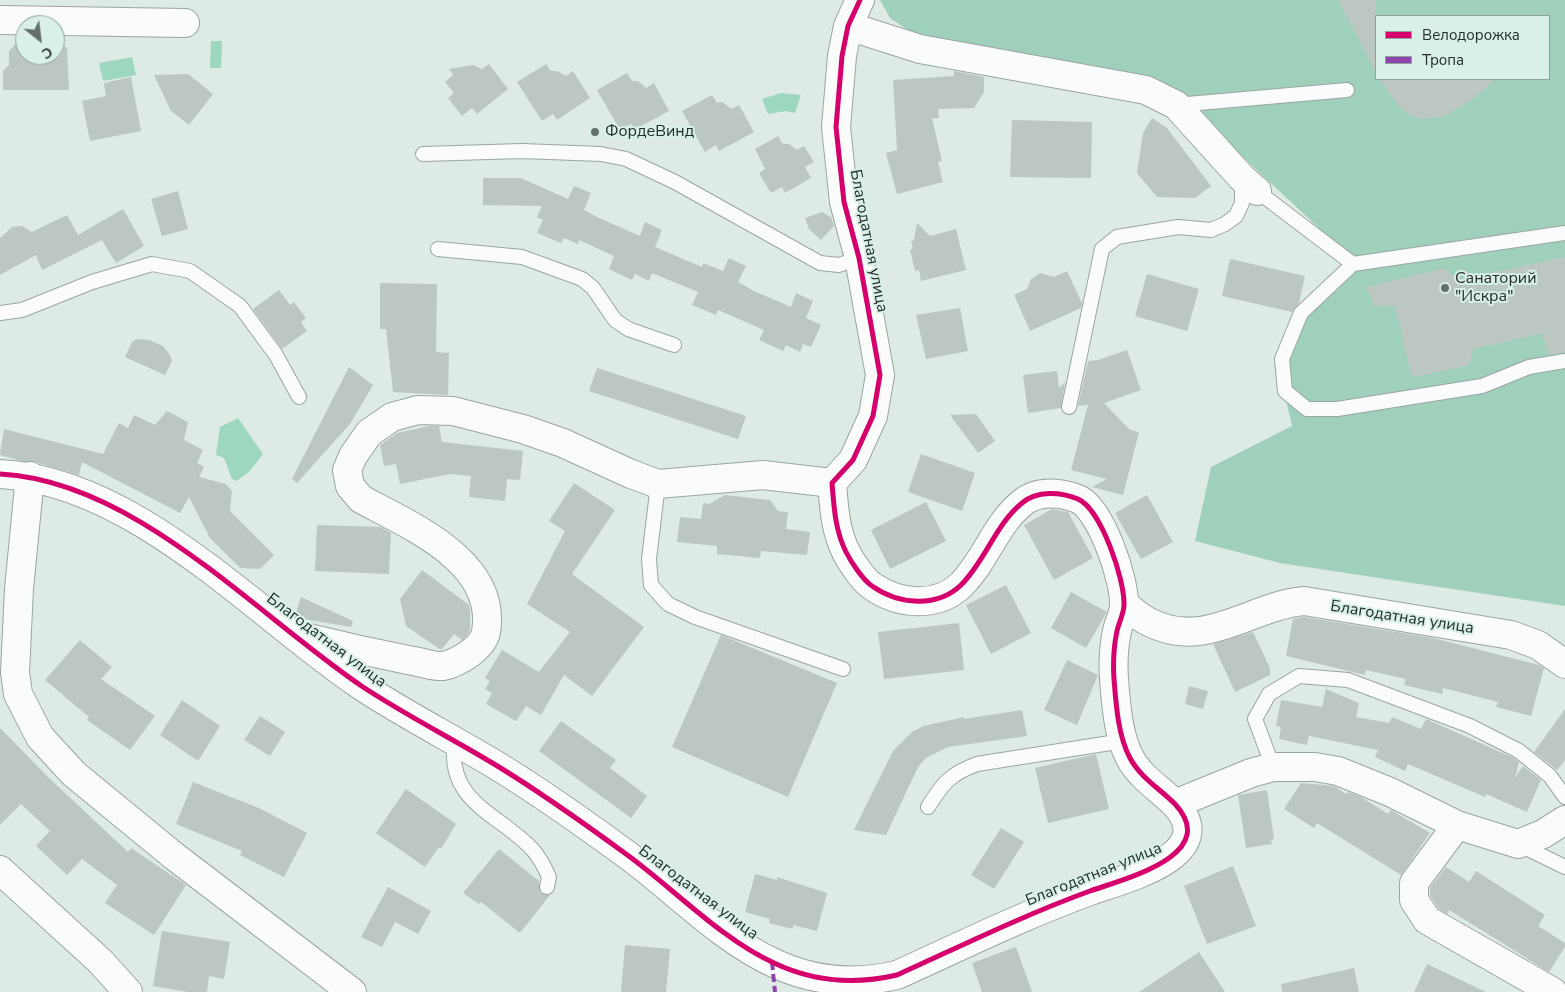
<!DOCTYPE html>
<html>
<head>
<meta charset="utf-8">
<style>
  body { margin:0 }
  #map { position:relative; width:1565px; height:992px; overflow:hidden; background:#deeae4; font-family:"Nunito Sans",sans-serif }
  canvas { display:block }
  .legend { position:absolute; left:1375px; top:15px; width:175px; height:65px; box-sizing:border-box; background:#d8f0e5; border:1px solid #90a29a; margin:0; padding:6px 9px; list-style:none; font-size:15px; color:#252e2a }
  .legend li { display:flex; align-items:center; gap:10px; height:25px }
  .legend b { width:25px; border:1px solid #90a29a }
  .north { position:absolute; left:15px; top:15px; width:50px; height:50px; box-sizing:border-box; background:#d8f0e5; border:1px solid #90a29a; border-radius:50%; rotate:151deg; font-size:14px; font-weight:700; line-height:20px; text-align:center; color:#252e2a }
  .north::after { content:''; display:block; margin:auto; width:18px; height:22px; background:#66706b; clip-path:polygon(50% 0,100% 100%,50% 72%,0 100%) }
</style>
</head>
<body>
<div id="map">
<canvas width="1565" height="992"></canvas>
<ul class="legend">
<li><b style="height:6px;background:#d6006c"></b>Велодорожка</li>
<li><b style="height:6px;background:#8e44ad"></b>Тропа</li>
</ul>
<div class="north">С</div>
</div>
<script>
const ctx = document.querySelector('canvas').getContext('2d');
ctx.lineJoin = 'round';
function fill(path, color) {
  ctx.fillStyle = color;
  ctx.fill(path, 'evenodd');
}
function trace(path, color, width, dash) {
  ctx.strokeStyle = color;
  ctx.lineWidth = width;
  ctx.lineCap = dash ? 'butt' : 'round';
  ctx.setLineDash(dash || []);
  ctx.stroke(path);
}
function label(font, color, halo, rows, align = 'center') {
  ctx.font = font + ' "Nunito Sans",sans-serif';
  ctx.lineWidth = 4;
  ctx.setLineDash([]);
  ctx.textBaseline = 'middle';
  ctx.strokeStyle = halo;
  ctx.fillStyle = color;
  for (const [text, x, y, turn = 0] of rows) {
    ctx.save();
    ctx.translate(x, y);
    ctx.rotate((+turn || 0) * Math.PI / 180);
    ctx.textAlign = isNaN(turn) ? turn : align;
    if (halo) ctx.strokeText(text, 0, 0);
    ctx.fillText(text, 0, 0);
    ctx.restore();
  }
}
fill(new Path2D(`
  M880,0H1565V606L1280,563L1195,541L1211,467L1292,426L1277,360L1297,316L1353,260L1184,102L942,42L911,32L890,18ZM1376,16H1549V79H1376Z`), '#9ed0bb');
fill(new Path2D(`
  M211,41H222L221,68H210Z
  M132,57L136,75L103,81L99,63Z
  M781,93L801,95L795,113L786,111L768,114L762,99Z
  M238,418L263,454L249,472L236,481L232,479L224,458L216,455L220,427Z`), '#9cd7be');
fill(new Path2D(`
  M1338,0H1376V73L1354,30Z
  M23,36H25V55H55V37L67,48L69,90H3V71L9,65V51Z
  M489,64L508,89L477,114L472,108L462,116L448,98L454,93L445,82L453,75L449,69L473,65L482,69Z
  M546,64L551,71H557L566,76L573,71L590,98L557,120L553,114L542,121L517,82Z
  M954,71L984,77V92L974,108L938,109L939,118H932L942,161L938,162L943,182L897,194L886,153L897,150L893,80L954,76Z
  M627,73L632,81H638L646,88L654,83L669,111L634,130L631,124L620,130L597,90Z
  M188,74L213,94L189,125L171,111L154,75Z
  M131,77L141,131L90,141L82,101L106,96L104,83Z
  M1379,79H1496L1469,102L1443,117L1418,119L1400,108Z
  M712,95L717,103L723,102L731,109L739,105L754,132L719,151L716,145L705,152L682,111Z
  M1152,118L1167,128L1211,186L1195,198L1157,197L1137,173L1143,133Z
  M1012,120L1092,122L1091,178L1010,177Z
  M778,136L783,144H789L797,150L804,146L814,162L805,167L811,178L785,193L782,187L771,193L759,173L765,169L755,149Z
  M483,178H521L568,199L574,186L591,193L584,210L599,218L640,236L645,222L662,230L655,247L702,267L703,263L723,271L729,258L746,266L738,282L754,291L791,307L796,293L813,301L806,318L821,325L811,347L803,344L800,352L786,345L783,351L759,340L764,330L718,310L716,315L692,305L698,292L652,273L649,281L635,274L632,280L609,269L614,256L579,240L578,244L564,238L561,243L537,233L543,220L537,217L542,206L483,205Z
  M178,191L188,229L162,236L151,199Z
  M123,209L144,246L116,263L102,240L42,270L36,255L0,275V238L12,227L22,226L32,232L67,215L78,235Z
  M822,212L831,217L834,226L821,240L809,229L805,218Z
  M917,223L930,236L956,229L966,270L921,281L919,270L915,271L910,250L913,249L911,241L914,240Z
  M1565,257V352L1548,355L1543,333L1473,349L1470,363L1465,366L1420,376L1413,377L1410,370L1395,306H1374L1367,287L1445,268L1457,280Z
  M1230,259L1305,276L1299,303L1292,312L1222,296Z
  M1067,271L1082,303L1081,308L1030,331L1014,295L1027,289L1031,279L1040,273L1054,277Z
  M1147,274L1199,289L1187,331L1135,316Z
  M380,283L437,284L436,352L449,353L448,395L393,392L386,329H380Z
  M279,290L290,305L294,302L306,318L301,322L307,331L282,349L253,309Z
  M960,308L968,351L926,359L916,315Z
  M137,339L149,340L163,346L170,355L172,361L165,375L125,357L132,342Z
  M1127,350L1141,390L1104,403L1130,430L1139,432L1123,495L1092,487L1107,479L1071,470L1088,405L1078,406L1088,361L1098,360Z
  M349,367L373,385L350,424L297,483L292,479Z
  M597,368L746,416L738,439L589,391Z
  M1057,371L1059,388L1065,382L1061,408L1028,413L1023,375Z
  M167,411L188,422L184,440L203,450L197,463L204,467L199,477L226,484L232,491L230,511L274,555L260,569L240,568L210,538L189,497L180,513L82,462L79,475L32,461L25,462L0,455L4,429L103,454L119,423L128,428L134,415L155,425Z
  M976,414L995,441L978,453L950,415Z
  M429,426H439L442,442L523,451L520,480L507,479L505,501L469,497L471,476L450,474L400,484L396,464L384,466L380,445L397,433Z
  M921,454L975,473L962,511L908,492Z
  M574,483L615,510L572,574L644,627L592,696L564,675L541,715L526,706L516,721L486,704L492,693L485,689L490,681L485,678L502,650L539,672L570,632L527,604L565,531L549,521Z
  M725,495L770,500L778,511L788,512L786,529L810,532L807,555L761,551L760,558L717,554V546L677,542L680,517L701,519L703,503L709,504Z
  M1147,495L1173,542L1141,559L1115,513Z
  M926,502L946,541L890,569L871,530Z
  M1052,509L1068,512L1093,558L1054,580L1024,525Z
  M317,525L381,527L391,533L389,574L315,571Z
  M422,570L469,605L470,610V629L468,634L462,640L454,634L441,650L406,626L400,599Z
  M1006,585L1031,633L991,654L966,605Z
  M1071,592L1107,612L1086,648L1051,628Z
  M301,597L353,621L351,627L297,618L295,616Z
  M1304,617L1433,638L1539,665L1544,668L1531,716L1496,707L1498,702L1443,688L1442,694L1404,685L1406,679L1366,670L1365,675L1286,656L1293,619Z
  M959,623L964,670L884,679L878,632Z
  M1253,632L1270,668V675L1235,692L1213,644Z
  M721,635L837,683L788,797L672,747Z
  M80,640L112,667L101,679L155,716L130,750L87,720L89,717L45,680Z
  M1067,660L1098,675L1077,725L1044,710Z
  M1189,686L1208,691L1203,709L1185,704Z
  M1326,689L1359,703L1356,717L1389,723L1392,717L1421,729L1426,719L1514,758L1519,762L1515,778L1523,766L1541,780L1527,812L1486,794L1485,797L1408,764L1405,771L1375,757L1378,750L1309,736L1307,745L1279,739L1281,727L1276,726L1281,700L1322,707Z
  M182,700L220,726L198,761L160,735Z
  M1565,709V760L1557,770L1534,752Z
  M1022,710L1027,736L948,747L926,758L918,767L886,835L854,830L893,751L913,731L924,726L964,717V719Z
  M260,716L285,732L270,756L244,740Z
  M561,721L616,760L610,768L647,796L631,818L539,751Z
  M0,728L48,777L128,852L131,848L186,885L154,935L105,903L117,885L82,859L67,875L36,846L50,831L21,804L0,825Z
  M1096,754L1109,809L1048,823L1035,768Z
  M193,782L259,808L307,833L284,877L240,855L242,851L176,824Z
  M1301,783L1334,786L1346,794L1348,792L1361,797L1388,814L1391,810L1430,833L1401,875L1317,823L1314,828L1284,809Z
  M406,789L456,824L441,849L439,847L425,867L376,833Z
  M1267,790L1274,839L1271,840L1272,844L1246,848L1238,795Z
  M1001,828L1024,842L994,889L971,875Z
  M499,849L539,881L541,893L550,895L520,933L481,902L479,904L463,893Z
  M1233,866L1256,926L1207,944L1184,886Z
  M1446,867L1469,882L1476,871L1545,915L1538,926L1565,943V947L1549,972L1449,910L1447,914L1438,908L1430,895V888Z
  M755,874L777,880V877L827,893L817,931L793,925V929L769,923L770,919L745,912Z
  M388,887L431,911L418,934L395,922L382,947L361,937Z
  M162,931L230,942L224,979L209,976L207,992H188L153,986Z
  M625,945L670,949L666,992H621Z
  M1016,947L1032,992H982L972,963Z
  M1199,952L1225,992H1139Z
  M1427,964L1486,992H1414Z
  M1354,968L1359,992H1282L1281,984Z`), '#bcc7c2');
const service = new Path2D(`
  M1176,105L1347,90
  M423,154L522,151L601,154L626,159L675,182L820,263L839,265L859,258
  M1257,191L1353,264L1301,313L1282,359L1285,391L1307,409H1337L1482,386L1529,367L1565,361
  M438,249L522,257L582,279L593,288L615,320L628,329L674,345
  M1353,264L1565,233
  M0,313L22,310L92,282L152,264L190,271L240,306L276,355L299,397
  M1069,407L1102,249L1117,237L1178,227L1211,230L1225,224L1236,216L1242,203V179
  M658,484L649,559L651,585L668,604L695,617L843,669
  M455,741C445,802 500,814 533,850C540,858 545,868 549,877L547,887
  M1273,767L1255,719L1269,694L1299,676L1348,680L1470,726L1519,751L1550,776L1565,797
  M928,807C943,783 950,774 977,764L1123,741
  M1518,844L1565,867`);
const minor = new Path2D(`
  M0,20L185,23
  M848,26L920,49L1146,90L1176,105L1242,178L1257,191
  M0,474C136,481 256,615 363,687C407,716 455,740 499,767C543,794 585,824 626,854C673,888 721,939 774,963C814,982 854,985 897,975C961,946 1024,915 1090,891C1124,879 1222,855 1175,804C1160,789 1140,777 1130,758C1118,736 1116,704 1114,679C1113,664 1114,645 1117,631C1119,622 1124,613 1124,605C1125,580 1101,509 1078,499C1061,492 1037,490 1022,503C995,525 986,560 961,585C937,608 899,605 872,586C863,580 851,562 846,552C835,530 834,507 832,483L853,460L873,416L880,375L859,258L844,202L836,127L842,56L848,26L860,0
  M30,476L19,589L15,672L18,694L40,737L74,774L174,856L352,992
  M1124,604C1132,610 1140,618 1149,622C1205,651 1250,606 1304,601L1511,635L1538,645L1565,664
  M305,637C341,646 377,654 413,661C422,662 434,667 443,666C458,663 483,648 486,632C498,562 411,526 361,499L350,486L347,470L353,456L369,433L392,417L418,410L453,411L523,429L563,443L631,474L658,484L763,475L832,483
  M1175,804L1251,773L1273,767H1315L1338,771L1390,792L1457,825L1518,844L1543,834L1565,820
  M1457,825L1414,883V900L1427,920L1553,992
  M0,870L100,961L128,992`);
trace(service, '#9ba5a0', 16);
trace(minor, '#9ba5a0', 30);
trace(service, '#fafcfb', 14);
trace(minor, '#fafcfb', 28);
trace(new Path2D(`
  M772,962L775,992`), '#8e44ad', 4, [8, 4]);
trace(new Path2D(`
  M0,474C136,481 256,615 363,687C407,716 455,740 499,767C543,794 585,824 626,854C673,888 721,939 774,963C814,982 854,985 897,975C961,946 1024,915 1090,891C1124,879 1222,855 1175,804C1160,789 1140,777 1130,758C1118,736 1116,704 1114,679C1113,664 1114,645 1117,631C1119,622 1124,613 1124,605C1125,580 1101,509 1078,499C1061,492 1037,490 1022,503C995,525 986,560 961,585C937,608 899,605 872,586C863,580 851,562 846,552C835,530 834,507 832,483L853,460L873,416L880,375L859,258L844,202L836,127L842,56L848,26L860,0`), '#d6006c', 5);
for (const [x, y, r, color] of [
  [595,132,5,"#66706b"],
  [1445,288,5,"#66706b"]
]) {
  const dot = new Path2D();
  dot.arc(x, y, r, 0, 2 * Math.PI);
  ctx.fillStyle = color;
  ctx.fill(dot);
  trace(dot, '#d8f0e5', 2);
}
label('16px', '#252e2a', '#d8f0e5', [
  ["ФордеВинд",605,132],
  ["Санаторий",1455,279],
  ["\"Искра\"",1455,297]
], 'left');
label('16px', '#252e2a', '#d8f0e5', [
  ["Благодатная улица",868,241,79],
  ["Благодатная улица",1402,618,9],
  ["Благодатная улица",326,641,37],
  ["Благодатная улица",1094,875,-22],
  ["Благодатная улица",698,893,37]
]);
</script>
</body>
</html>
